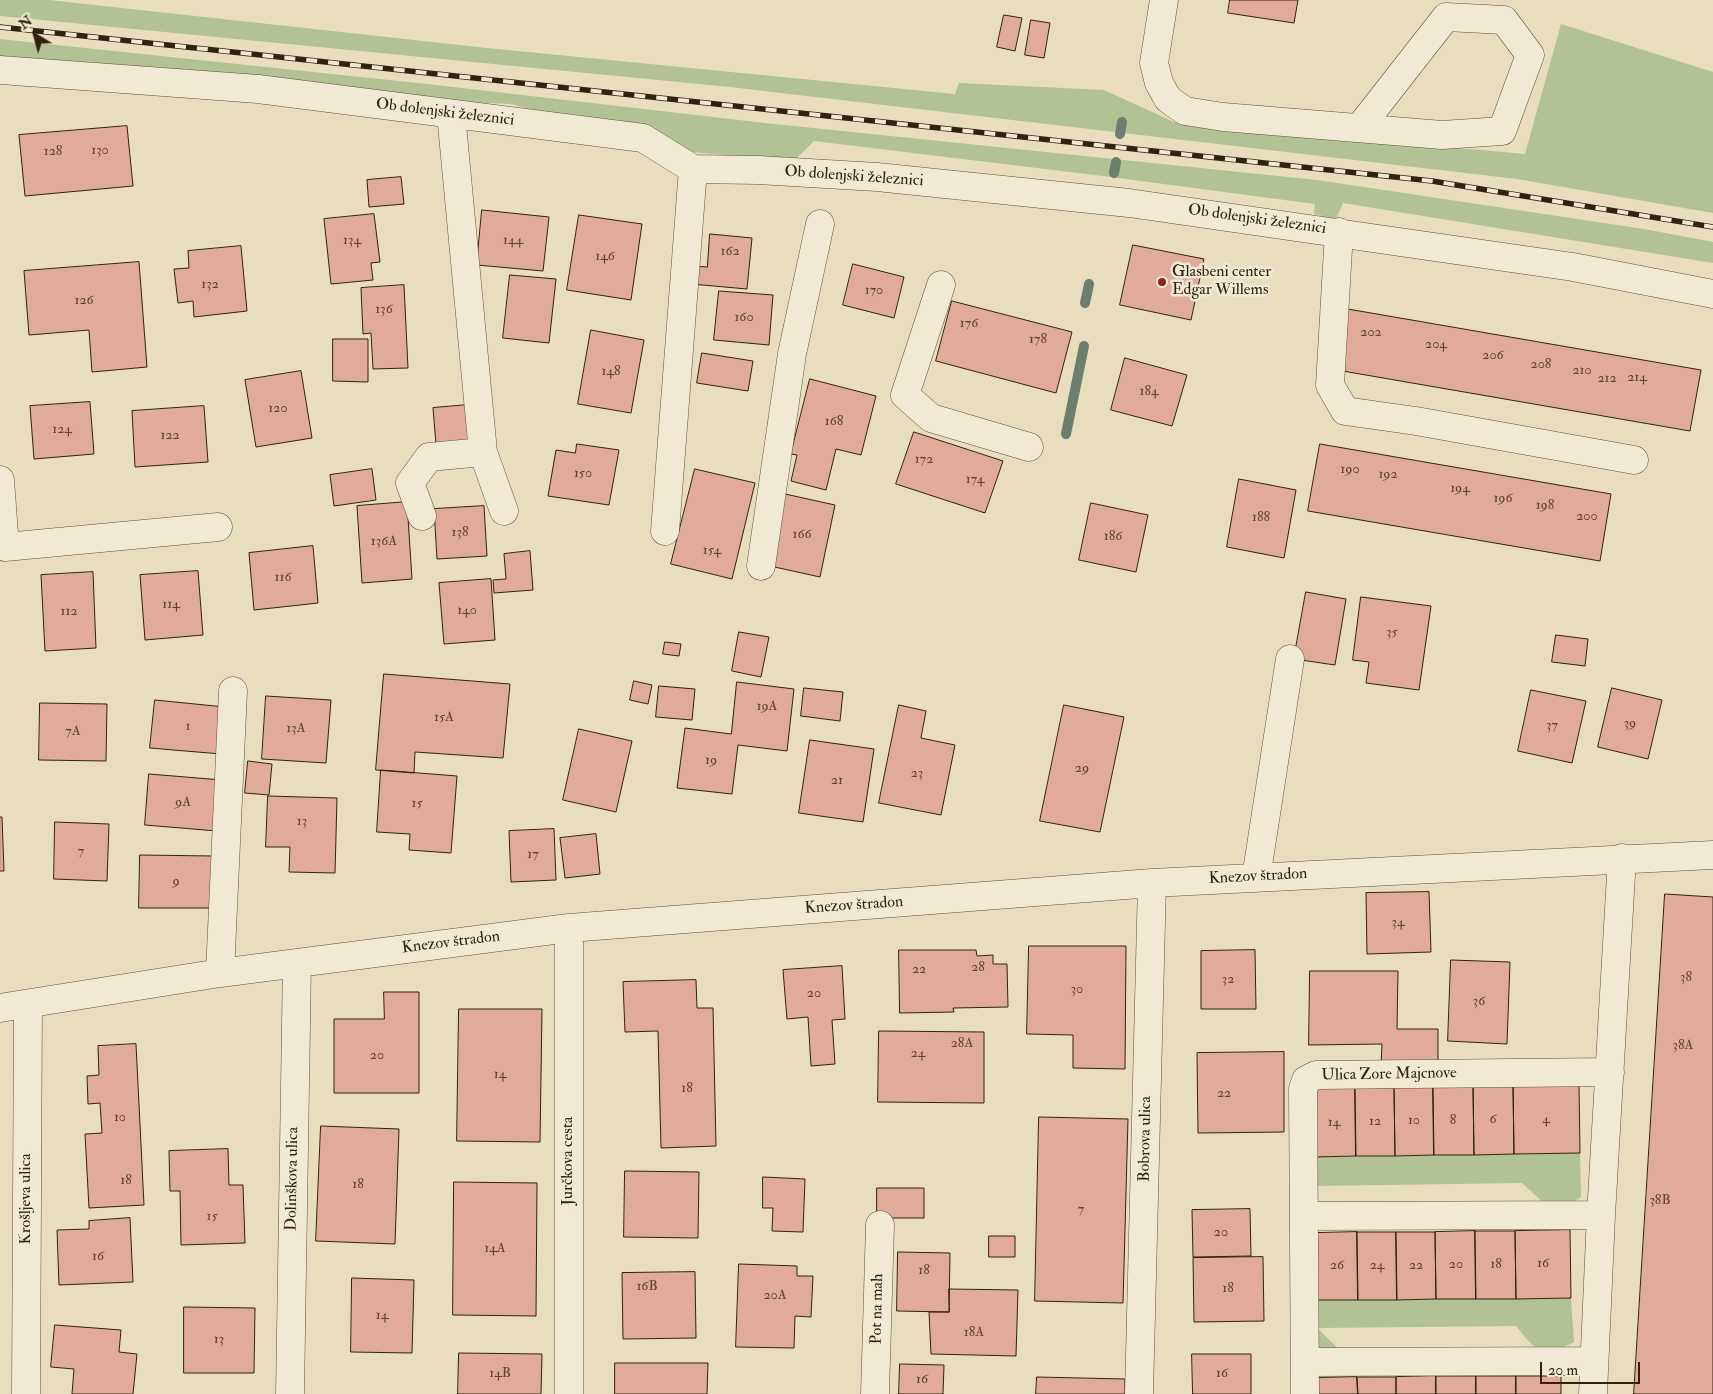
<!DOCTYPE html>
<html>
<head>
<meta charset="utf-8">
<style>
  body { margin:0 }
  #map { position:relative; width:1713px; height:1394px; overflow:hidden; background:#e8ddbd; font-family:"IM FELL Double Pica",serif }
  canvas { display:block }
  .north { position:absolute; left:10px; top:10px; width:50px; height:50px; -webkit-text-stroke:4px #f0e9d4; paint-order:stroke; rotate:323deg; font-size:14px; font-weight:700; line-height:20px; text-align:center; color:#31210f }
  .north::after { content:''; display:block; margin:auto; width:18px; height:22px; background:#31210f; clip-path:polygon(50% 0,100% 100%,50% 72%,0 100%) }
  .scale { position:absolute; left:1540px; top:1362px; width:100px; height:22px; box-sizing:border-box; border:2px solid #31210f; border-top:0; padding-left:6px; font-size:15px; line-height:18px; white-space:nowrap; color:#31210f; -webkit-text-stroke:4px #f0e9d4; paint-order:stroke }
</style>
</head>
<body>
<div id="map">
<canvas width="1713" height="1394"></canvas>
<div class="north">N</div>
<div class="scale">20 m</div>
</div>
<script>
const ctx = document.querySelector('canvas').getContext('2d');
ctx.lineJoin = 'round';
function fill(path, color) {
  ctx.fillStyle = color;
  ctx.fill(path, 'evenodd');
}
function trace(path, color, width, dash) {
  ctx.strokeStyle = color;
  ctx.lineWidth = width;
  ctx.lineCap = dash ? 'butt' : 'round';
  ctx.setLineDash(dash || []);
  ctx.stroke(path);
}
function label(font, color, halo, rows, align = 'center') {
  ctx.font = font + ' "IM FELL Double Pica",serif';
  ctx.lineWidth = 5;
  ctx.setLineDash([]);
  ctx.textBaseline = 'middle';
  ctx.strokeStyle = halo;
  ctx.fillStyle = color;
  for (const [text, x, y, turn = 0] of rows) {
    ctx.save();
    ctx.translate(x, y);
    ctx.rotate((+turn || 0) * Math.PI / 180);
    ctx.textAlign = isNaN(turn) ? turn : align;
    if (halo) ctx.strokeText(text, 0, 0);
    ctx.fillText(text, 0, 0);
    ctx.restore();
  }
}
fill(new Path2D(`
  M0,0H49L487,48L955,94L959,83L1104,90L1174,122L1525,154L1561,24L1713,72V213L1517,179L730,87L0,16Z
  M0,39L427,84L765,123L1317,180L1644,229L1713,242V263L1343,203L1336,219L1314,214L1315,204L1103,176L814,141L794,161L691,152L511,104L464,102L0,57Z
  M1580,1153L1581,1197L1573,1203L1547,1206L1522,1183L1314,1186V1157Z
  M1571,1298L1574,1342C1542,1359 1537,1352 1516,1326L1317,1328L1342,1352L1316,1349V1300Z`), '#b2c294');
trace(new Path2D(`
  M1120,134L1122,122
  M1114,173L1116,162
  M1085,303L1089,284
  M1066,434L1084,346`), '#6e7e6e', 10);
const building = new Path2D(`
  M1230,0H1298L1294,23L1228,13Z
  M1004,15L1022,18L1015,51L997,47Z
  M1031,20L1050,23L1044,58L1025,55Z
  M127,126L133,186L25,196L19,135Z
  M401,177L404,204L369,207L367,180Z
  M482,210L549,217L543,271L477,265Z
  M374,214L380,262L371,263L373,280L331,284L324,219Z
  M579,215L642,224L631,300L567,290Z
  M710,234L752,238L747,289L691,284L692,266L707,267Z
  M1133,245L1204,259L1191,320L1120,305Z
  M241,246L247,311L194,317L193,301L178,303L174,269L189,268L188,251Z
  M139,262L147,367L92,372L89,330L29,335L24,271Z
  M853,264L904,277L894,318L843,305Z
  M510,275L556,279L549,343L503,338Z
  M404,285L408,368L373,369L371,333L363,334L361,288Z
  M719,291L773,295L769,345L714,340Z
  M952,301L1072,332L1056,393L936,361Z
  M1342,308L1701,370L1690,431L1331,369Z
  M591,330L644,340L631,413L578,404Z
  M333,339H368V382L333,381Z
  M702,353L753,361L748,391L697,383Z
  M1125,358L1187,375L1172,426L1111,410Z
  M301,371L312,438L256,447L245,380Z
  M810,379L876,396L861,455L836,449L826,490L791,481L797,455L791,454Z
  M90,402L94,454L34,459L30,406Z
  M467,405L470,442L436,444L433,408Z
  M204,406L208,462L135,467L132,411Z
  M914,432L1003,461L985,513L896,484Z
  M577,444L619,450L609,505L548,496L556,450L575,453Z
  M1320,444L1611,494L1600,561L1308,511Z
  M372,469L376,500L334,506L330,475Z
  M695,469L755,483L732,579L671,564Z
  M1239,479L1296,490L1284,558L1227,547Z
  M785,494L835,505L820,577L770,566Z
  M407,502L412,579L362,583L357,506Z
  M1091,503L1148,515L1136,572L1079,560Z
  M484,506L487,556L437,559L434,509Z
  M313,546L318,603L254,610L249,553Z
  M530,551L533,590L494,593L493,580L506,579L504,554Z
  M198,571L203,635L145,640L140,575Z
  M93,572L96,648L45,651L41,575Z
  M491,579L495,640L444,644L439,583Z
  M1306,592L1346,599L1335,665L1294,659Z
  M1361,597L1431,606L1419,690L1366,683L1369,662L1353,660Z
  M739,632L769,637L761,677L732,671Z
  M1556,635L1588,639L1585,666L1552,662Z
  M665,642L681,644L679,656L663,654Z
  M384,674L510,684L503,758L415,752L414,773L376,770Z
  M634,681L652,685L648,704L630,700Z
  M737,682L794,689L787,751L738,745L732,794L677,788L685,728L731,734Z
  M659,686L695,689L692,720L656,717Z
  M804,688L843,692L840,721L801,716Z
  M1612,688L1662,700L1648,759L1598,747Z
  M1531,690L1586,701L1572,763L1518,751Z
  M266,696L331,700L326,763L262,759Z
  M155,700L225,707L221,754L150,748Z
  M40,703L107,704L106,761L39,760Z
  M899,705L926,711L921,738L955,745L941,815L879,803Z
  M1064,705L1124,717L1100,832L1040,821Z
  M579,729L632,741L616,812L563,800Z
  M810,740L874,749L863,822L799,813Z
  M248,761L272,764L269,795L245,793Z
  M381,770L457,776L451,853L409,850L410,834L377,832Z
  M149,774L222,780L217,831L145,825Z
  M268,796L337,798L335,873L289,872L290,847H266Z
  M0,817H2L4,871H0Z
  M55,822L109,824L107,881L54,879Z
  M554,829L556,880L511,882L509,831Z
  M596,834L600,874L565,878L560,838Z
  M140,855L213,856L212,908H139Z
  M1429,892L1431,952L1367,954L1366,893Z
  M1665,894L1713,897V1394H1634Z
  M1029,946H1126L1125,1069L1073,1068V1035L1027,1034Z
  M899,950H976L977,956L993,955V964H1007L1008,1007L953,1008L954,1012L900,1013Z
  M1255,950L1256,1009H1201V951Z
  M1451,960L1510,962L1507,1044L1448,1041Z
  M842,966L845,1019L832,1020L835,1064L811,1066L808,1017L787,1019L783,970Z
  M1310,971H1398L1397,1029H1438V1066H1381L1382,1044L1309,1045Z
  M696,980L697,1008H713L716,1146L661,1148L658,1031L625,1032L623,982Z
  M384,992H419V1093H334V1019H384Z
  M459,1009H542L540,1142L457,1141Z
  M879,1031L984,1032V1103L878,1102Z
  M136,1044L144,1205L89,1208L85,1134L102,1133L100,1103L88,1104L87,1076L99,1075L98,1046Z
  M1284,1052V1132L1198,1133L1197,1053Z
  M1579,1085L1580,1153L1514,1154L1513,1086Z
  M1513,1086L1514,1154L1474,1155L1473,1087Z
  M1433,1087L1434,1155L1395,1156L1394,1088Z
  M1433,1087H1473L1474,1155H1434Z
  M1355,1088L1356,1156L1314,1157L1313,1089Z
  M1355,1088H1394L1395,1156H1356Z
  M1039,1117L1128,1119L1123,1303L1035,1301Z
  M321,1126L399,1129L395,1244L316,1241Z
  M228,1149L229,1185H243L245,1243L181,1245L180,1191H170L169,1151Z
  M625,1171L699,1172L698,1238L624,1237Z
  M763,1177L805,1179L803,1232L772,1231L773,1208H763Z
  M454,1182L537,1183L536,1316L453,1315Z
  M877,1188H924V1218H877Z
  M1250,1209L1251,1256L1193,1257L1192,1210Z
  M130,1218L133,1282L59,1285L57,1230L89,1229V1221Z
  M1570,1230L1571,1298L1516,1299L1515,1231Z
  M1475,1231L1476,1299H1436L1435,1232Z
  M1475,1231H1515L1516,1299H1476Z
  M1357,1232L1358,1300H1316V1233Z
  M1357,1232H1396L1397,1300H1358Z
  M1396,1232H1435L1436,1299L1397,1300Z
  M989,1236H1015V1257H989Z
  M898,1252L950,1253L949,1312L897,1311Z
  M1263,1257L1264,1321L1194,1322L1193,1258Z
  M739,1264L797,1266V1276H813L811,1317L795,1316L794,1348L736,1347Z
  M695,1272L696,1338L623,1339L622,1273Z
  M352,1278L414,1280L412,1353L351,1352Z
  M949,1289L1018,1290L1016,1356L931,1354L929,1312H949Z
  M184,1307L255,1308L254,1373H184Z
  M55,1325L121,1330L119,1352L137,1354L133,1394H72L74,1369L51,1367Z
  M459,1353L542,1354L541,1394H458Z
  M1192,1354H1251V1394H1193Z
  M615,1363H708L707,1394H615Z
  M900,1364L944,1365L943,1394H899Z
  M1436,1376V1394H1396V1377Z
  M1436,1376H1476V1394H1436Z
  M1476,1376H1516V1394H1476Z
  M1516,1376H1561V1394H1516Z
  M1037,1377L1125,1379V1394H1036Z
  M1357,1377L1358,1394H1316V1378Z
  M1357,1377H1396V1394H1358Z`);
fill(building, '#e0ac99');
trace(building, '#31210f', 1);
const minor = new Path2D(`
  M1164,0L1154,63L1159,83L1168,99L1185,111L1223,117L1442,135L1502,131L1530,55L1504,20L1446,17L1360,127
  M0,70L258,89L643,138L693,169L758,170L877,177L1129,203L1573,267L1713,294
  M451,114L483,452L504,511
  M1339,232L1330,385L1345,411L1416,421L1634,460
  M941,285L905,395L931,418L1029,447
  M0,480L5,547L218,527
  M422,516L410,483L429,457L483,452
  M665,531L693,169
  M761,566L792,354L820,224
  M1256,878L1290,659
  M220,973L233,691
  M0,1008L220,973L569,928L1152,883L1713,855
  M1304,1216L1601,1215
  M1305,1362L1594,1361
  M26,1394L28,1005
  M290,1394L297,963
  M569,1394V928
  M875,1394L880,1225
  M1139,1394L1152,883
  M1305,1394L1303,1089L1306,1080L1316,1075L1610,1072
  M1593,1394L1601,1215L1622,858`);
trace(minor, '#5f503a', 29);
trace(minor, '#f0e9d4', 28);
const rail = new Path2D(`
  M0,27L1432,181L1713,227`);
trace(rail, '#31210f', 5.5);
trace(rail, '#f0e9d4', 4, [11]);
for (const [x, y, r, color] of [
  [1162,282,5,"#8f2418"]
]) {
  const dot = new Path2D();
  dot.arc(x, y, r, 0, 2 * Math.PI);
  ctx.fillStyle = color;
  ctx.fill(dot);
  trace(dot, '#f0e9d4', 2);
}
label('14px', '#5d4432', null, [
  ["130",100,151],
  ["128",53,152],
  ["134",352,241],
  ["144",513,241],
  ["162",730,252],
  ["146",605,257],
  ["132",210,285],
  ["170",874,291],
  ["126",84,301],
  ["136",384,310],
  ["160",744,318],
  ["176",969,324],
  ["202",1371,333],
  ["178",1038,340],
  ["204",1436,345],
  ["206",1493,356],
  ["208",1541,365],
  ["210",1582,371],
  ["148",611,372],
  ["214",1637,378],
  ["212",1607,379],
  ["184",1149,392],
  ["120",278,409],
  ["168",834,422],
  ["124",62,430],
  ["122",170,436],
  ["172",924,460],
  ["190",1350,470],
  ["150",583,474],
  ["192",1388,475],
  ["174",975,480],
  ["194",1460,489],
  ["196",1503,499],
  ["198",1545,506],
  ["200",1587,517],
  ["188",1261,518],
  ["138",460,533],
  ["166",802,535],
  ["186",1113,537],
  ["136A",384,542],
  ["154",712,551],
  ["116",283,578],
  ["114",171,605],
  ["140",467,611],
  ["112",69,612],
  ["35",1392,633],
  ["19A",767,707],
  ["15A",444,718],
  ["39",1630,724],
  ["37",1552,726],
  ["1",188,727],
  ["13A",296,729],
  ["7A",73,732],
  ["19",711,761],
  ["29",1082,769],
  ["23",917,774],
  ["21",837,781],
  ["9A",183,803],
  ["15",417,804],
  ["13",302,822],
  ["7",81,852],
  ["17",533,855],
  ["9",176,882],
  ["34",1398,923],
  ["28",978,968],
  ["22",919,970],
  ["38",1686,978],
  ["32",1228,980],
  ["30",1077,990],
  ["20",814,994],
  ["36",1479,1002],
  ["28A",962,1044],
  ["38A",1683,1046],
  ["24",918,1054],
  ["20",377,1056],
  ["14",500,1075],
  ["18",687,1089],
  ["22",1224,1094],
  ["10",120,1118],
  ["6",1493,1120],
  ["4",1546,1120],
  ["10",1414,1121],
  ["8",1453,1121],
  ["12",1375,1122],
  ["14",1334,1123],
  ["18",126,1181],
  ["18",358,1185],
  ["38B",1660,1201],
  ["7",1081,1210],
  ["15",212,1217],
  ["20",1221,1233],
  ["14A",495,1249],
  ["16",98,1257],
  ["16",1543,1264],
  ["20",1456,1265],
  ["18",1496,1265],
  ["26",1337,1266],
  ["24",1377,1266],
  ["22",1416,1266],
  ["18",924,1271],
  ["16B",647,1287],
  ["18",1228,1289],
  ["20A",775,1296],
  ["14",382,1316],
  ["18A",974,1333],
  ["13",219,1340],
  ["14B",500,1374],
  ["16",1222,1374],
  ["16",922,1380]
]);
label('16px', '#31210f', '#f0e9d4', [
  ["Ob dolenjski železnici",445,113,7],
  ["Ob dolenjski železnici",854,177,4],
  ["Ob dolenjski železnici",1257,220,8],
  ["Knezov štradon",1258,877,-3],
  ["Knezov štradon",854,906,-4],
  ["Knezov štradon",451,943,-7],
  ["Ulica Zore Majcnove",1389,1075,-1],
  ["Bobrova ulica",1146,1139,-89],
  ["Jurčkova cesta",569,1161,-90],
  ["Dolinškova ulica",293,1179,-89],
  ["Krošljeva ulica",27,1199,-90],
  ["Pot na mah",878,1309,-89]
]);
label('16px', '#31210f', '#f0e9d4', [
  ["Glasbeni center",1172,273],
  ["Edgar Willems",1172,291]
], 'left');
</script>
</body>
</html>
